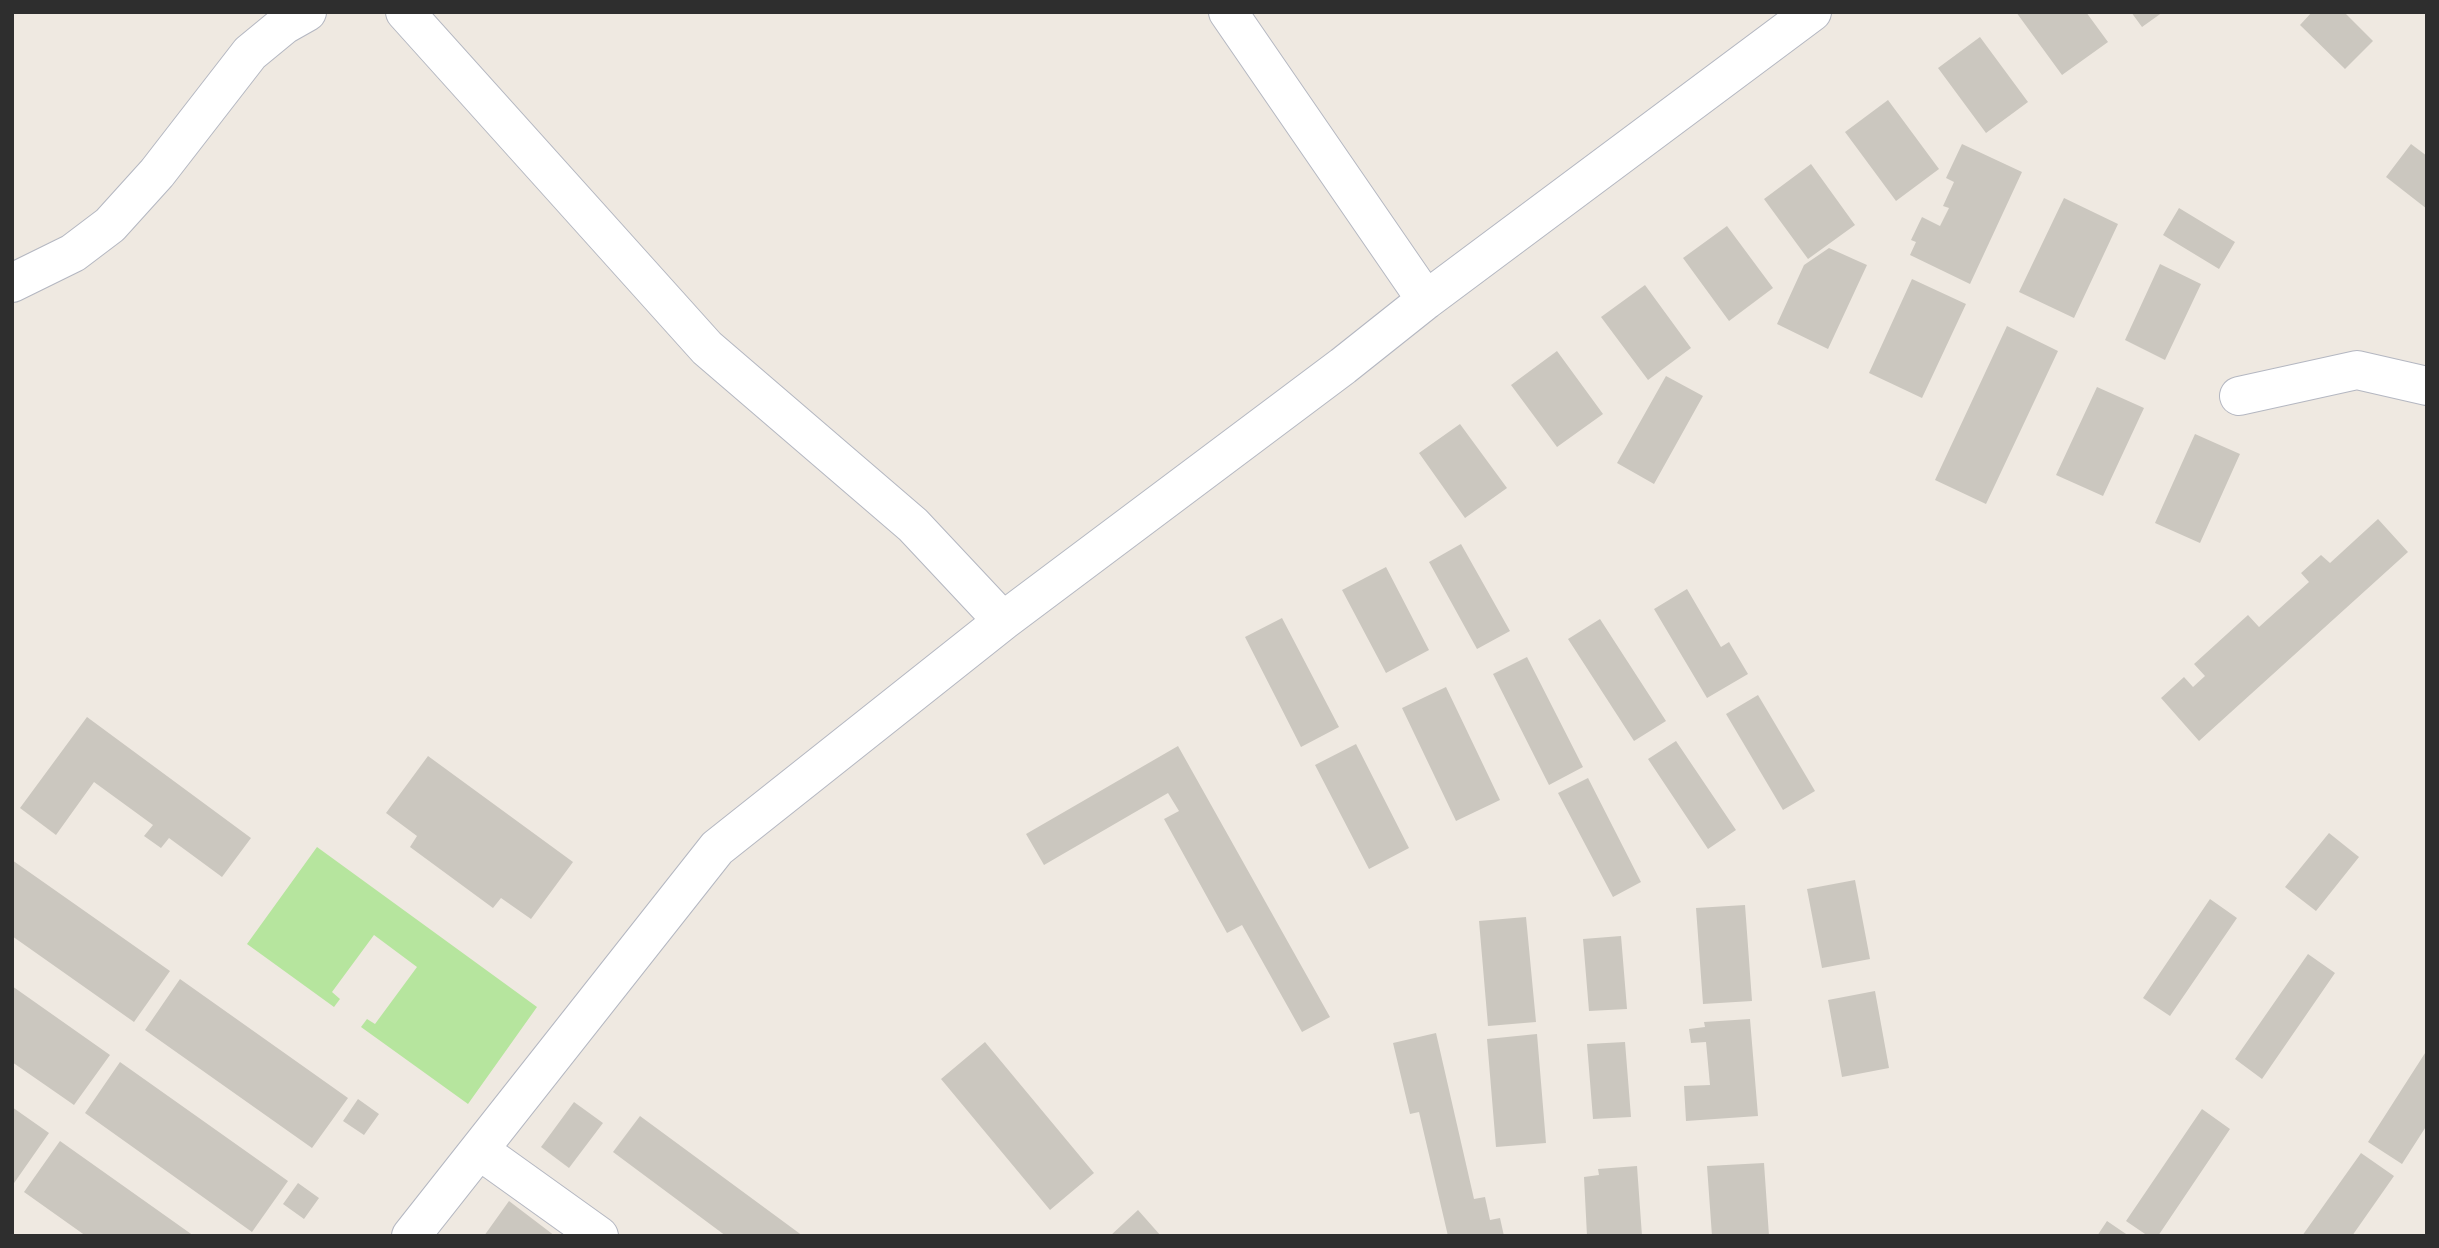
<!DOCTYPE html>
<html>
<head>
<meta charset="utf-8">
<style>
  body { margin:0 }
  #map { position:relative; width:2439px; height:1248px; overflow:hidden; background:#efe9e1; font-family:Helvetica,sans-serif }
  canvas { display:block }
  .frame { position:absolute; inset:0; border:14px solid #2e2e2e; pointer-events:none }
</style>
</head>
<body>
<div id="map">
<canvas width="2439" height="1248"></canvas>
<div class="frame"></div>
</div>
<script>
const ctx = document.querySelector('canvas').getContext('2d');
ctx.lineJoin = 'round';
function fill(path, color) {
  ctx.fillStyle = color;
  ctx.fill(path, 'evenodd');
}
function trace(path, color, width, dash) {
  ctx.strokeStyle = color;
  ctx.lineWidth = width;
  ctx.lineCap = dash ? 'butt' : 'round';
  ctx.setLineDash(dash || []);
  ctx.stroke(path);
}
fill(new Path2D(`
  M317,847L537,1007L468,1104L361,1027L367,1019L375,1024L417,967L374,935L332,992L340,999L334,1007L247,944Z`), '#b6e59e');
fill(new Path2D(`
  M2016,12H2086L2108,42L2062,75Z
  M2131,12H2163L2142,27Z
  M2312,12H2344L2373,41L2345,69L2300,25Z
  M1980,37L2028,102L1986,133L1938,68Z
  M1888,100L1939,169L1896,201L1845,132Z
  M1962,144L2022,172L1970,284L1910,255L1916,242L1911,240L1922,217L1940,226L1949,208L1943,206L1954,182L1946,178Z
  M2411,144L2427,156V209L2386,177Z
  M1811,164L1855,225L1808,259L1764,199Z
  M2064,198L2118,224L2074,318L2019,292Z
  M2179,208L2235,242L2219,269L2163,235Z
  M1727,226L1773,288L1729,321L1683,258Z
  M1829,248L1867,265L1828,349L1777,324L1804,265Z
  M2160,264L2201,284L2165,360L2125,340Z
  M1912,279L1966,304L1922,398L1869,373Z
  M1645,285L1691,348L1648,380L1601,317Z
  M2007,326L2058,351L1986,504L1935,480Z
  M1557,351L1603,414L1557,447L1511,385Z
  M1666,376L1703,396L1654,484L1617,463Z
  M2097,387L2144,408L2103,496L2056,475Z
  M1460,424L1507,488L1465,518L1419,453Z
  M2195,434L2240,454L2200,543L2155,523Z
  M2378,519L2408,552L2199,741L2161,698L2184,677L2193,687L2205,676L2194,664L2248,615L2259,627L2309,582L2301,573L2321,555L2330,563Z
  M1461,544L1510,631L1477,649L1429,562Z
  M1386,567L1429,650L1386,673L1342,590Z
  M1687,589L1721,647L1729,642L1748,674L1707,698L1654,609Z
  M1282,618L1339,727L1301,747L1245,637Z
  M1600,619L1666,721L1634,741L1568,639Z
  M1527,657L1583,767L1549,785L1493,674Z
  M1446,687L1500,800L1456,821L1402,708Z
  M1758,695L1815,791L1783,810L1726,714Z
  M87,717L251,838L222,877L169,838L161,848L144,836L153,825L94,782L56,835L20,808Z
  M1676,741L1736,830L1708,849L1648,759Z
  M1356,744L1409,848L1369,869L1315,765Z
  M1178,746L1330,1017L1302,1032L1242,925L1227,933L1164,819L1179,811L1168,793L1044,865L1026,834Z
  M428,756L573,862L531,919L501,898L493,908L410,847L417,836L386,813Z
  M1588,778L1641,882L1613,897L1558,793Z
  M2329,833L2359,857L2316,911L2285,887Z
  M12,860L170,971L134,1022L12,936Z
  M1855,880L1870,959L1822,968L1807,889Z
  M2210,899L2237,918L2170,1016L2143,998Z
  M1745,905L1752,1001L1703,1004L1696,908Z
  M1526,917L1536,1022L1488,1026L1479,921Z
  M1621,936L1627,1009L1589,1011L1583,939Z
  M2308,954L2335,973L2262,1079L2235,1059Z
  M180,979L348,1098L312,1148L145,1030Z
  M12,986L110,1055L74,1105L12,1062Z
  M1875,991L1889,1068L1842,1077L1828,1000Z
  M1750,1019L1758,1116L1686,1121L1684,1086L1710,1085L1706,1042L1691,1043L1689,1029L1705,1027L1704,1022Z
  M1436,1033L1474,1199L1485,1197L1490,1220L1500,1218L1504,1236H1448L1419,1112L1410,1114L1393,1043Z
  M1537,1034L1546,1143L1496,1147L1487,1039Z
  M985,1042L1094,1173L1050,1210L941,1079Z
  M1625,1042L1631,1117L1593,1119L1587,1044Z
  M2427,1050V1125L2402,1164L2368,1142Z
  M120,1062L288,1181L252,1232L85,1113Z
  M358,1099L379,1114L364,1135L343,1121Z
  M574,1102L603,1123L569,1168L541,1147Z
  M12,1107L49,1133L12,1186Z
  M2202,1109L2230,1129L2158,1236H2148L2126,1221Z
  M640,1116L803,1236H726L613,1152Z
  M60,1141L194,1236H86L24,1192Z
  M2361,1153L2394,1176L2352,1236H2302Z
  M1764,1163L1769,1236H1712L1707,1166Z
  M1637,1166L1642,1236H1587L1584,1177L1599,1175L1598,1169Z
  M298,1183L319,1198L304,1219L283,1204Z
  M509,1201L555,1236H484Z
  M1138,1210L1161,1236H1110Z
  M2107,1221L2129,1236H2097Z`), '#cbc7bf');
const street = new Path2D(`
  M405,12L707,348L913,525L1003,621
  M1228,12L1426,300
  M12,283L73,253L110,225L157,173L250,53L284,25L307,12
  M2239,396L2357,370L2427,386
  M479,1150L599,1236
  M411,1236L717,848L1003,621L1343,366L1426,300L1812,12`);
trace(street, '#b4b7c1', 40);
trace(street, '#fff', 38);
</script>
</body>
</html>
